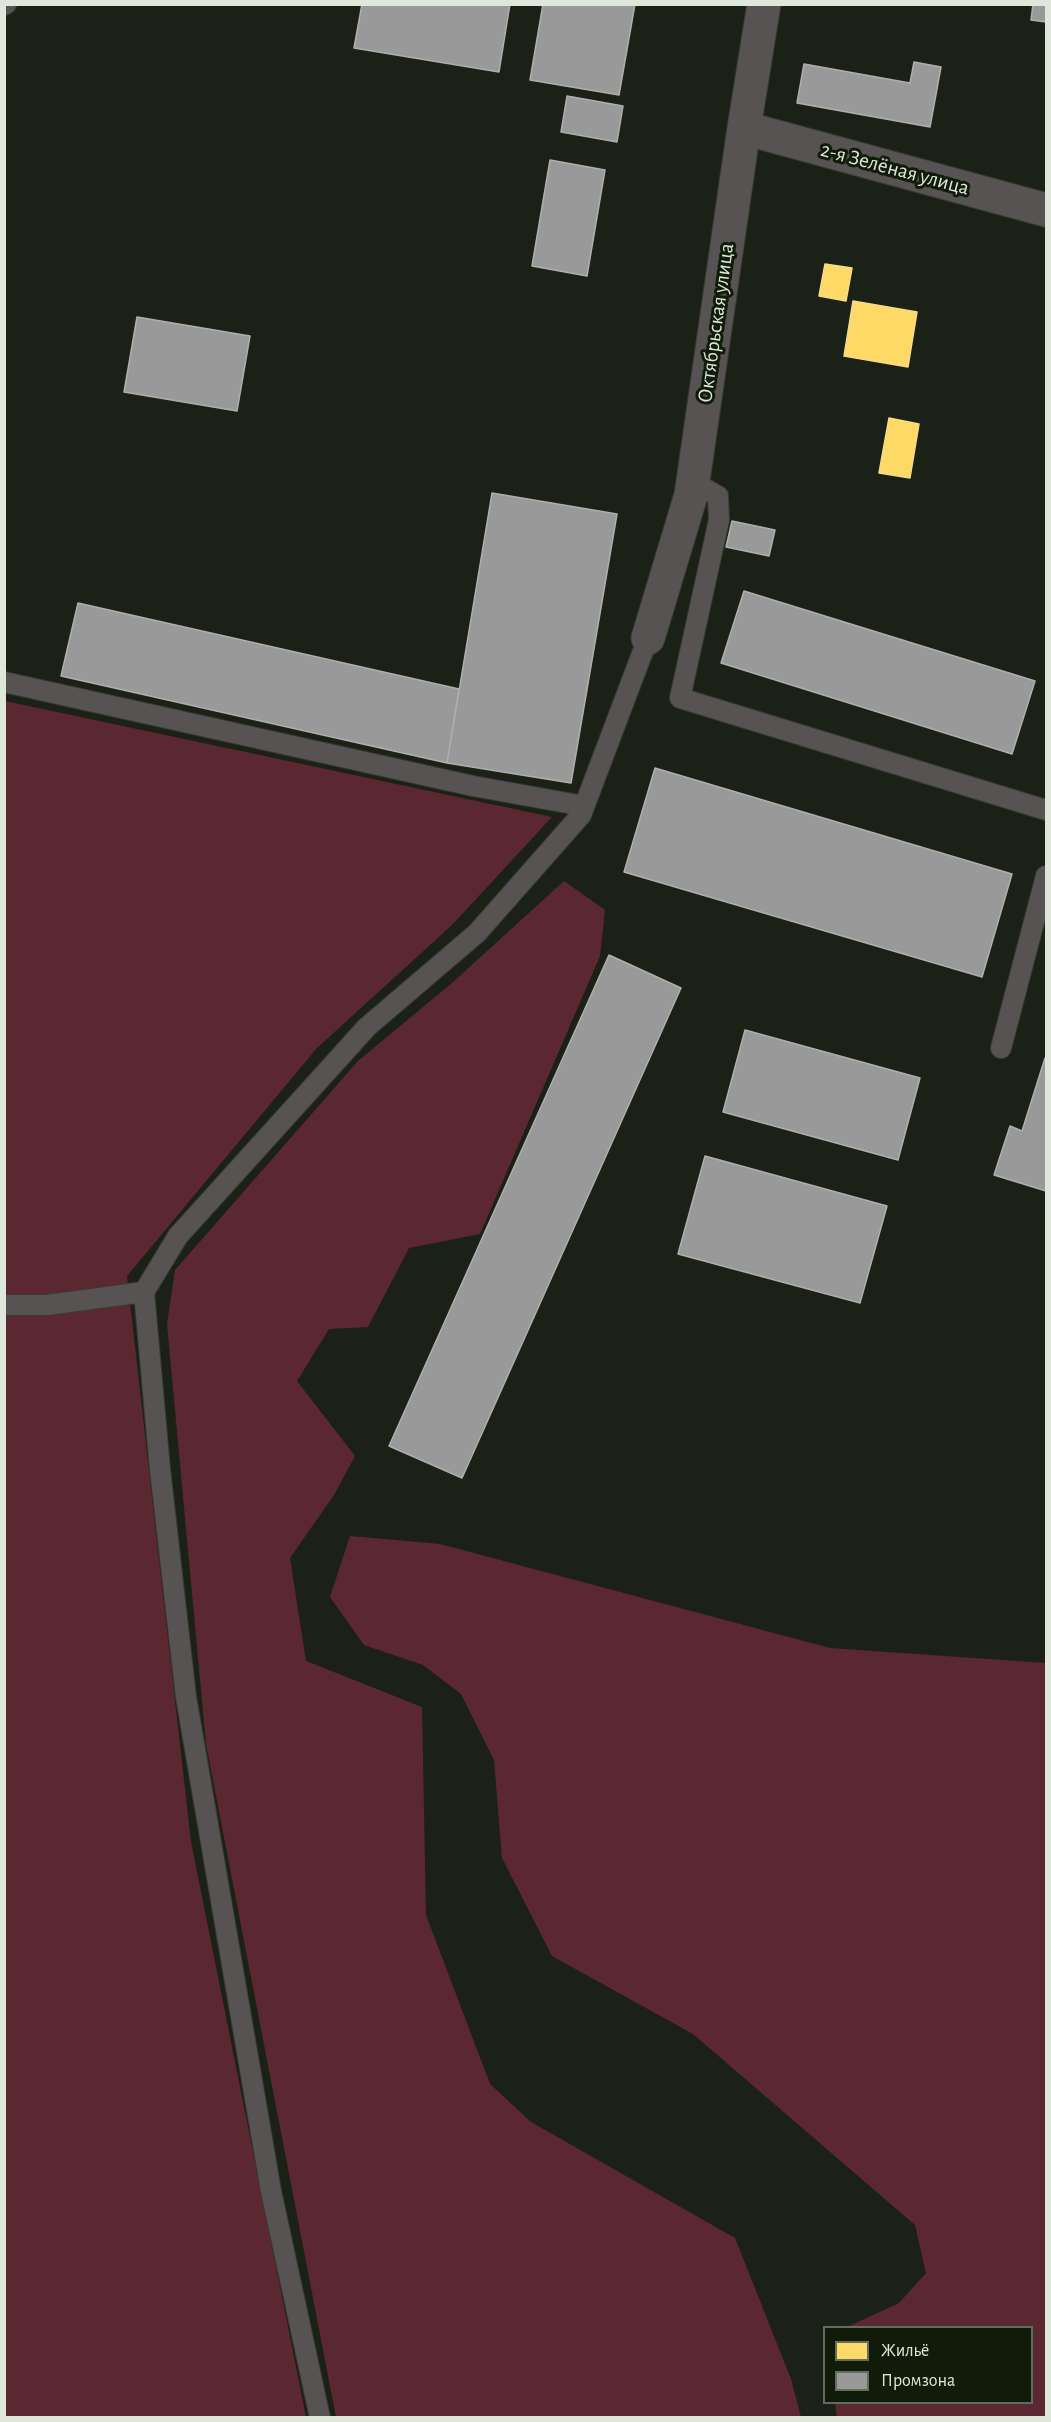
<!DOCTYPE html>
<html>
<head>
<meta charset="utf-8">
<style>
  body { margin:0 }
  #map { position:relative; width:1051px; height:2422px; overflow:hidden; background:#1c2117; font-family:"Alegreya Sans",sans-serif }
  canvas { display:block }
  .frame { position:absolute; inset:0; border:6px solid #dfe7db; pointer-events:none }
  .legend { position:absolute; left:823px; top:2326px; width:210px; height:78px; box-sizing:border-box; background:#111b0a; border:2px solid #636d5e; margin:0; padding:8px 10px; list-style:none; font-size:18px; color:#dfe7db }
  .legend li { display:flex; align-items:center; gap:12px; height:30px }
  .legend b { width:30px; border:2px solid #636d5e }
</style>
</head>
<body>
<div id="map">
<canvas width="1051" height="2422"></canvas>
<div class="frame"></div>
<ul class="legend">
<li><b style="height:16px;background:#ffd966"></b>Жильё</li>
<li><b style="height:16px;background:#999"></b>Промзона</li>
</ul>
</div>
<script>
const ctx = document.querySelector('canvas').getContext('2d');
ctx.lineJoin = 'round';
function fill(path, color) {
  ctx.fillStyle = color;
  ctx.fill(path, 'evenodd');
}
function trace(path, color, width, dash) {
  ctx.strokeStyle = color;
  ctx.lineWidth = width;
  ctx.lineCap = dash ? 'butt' : 'round';
  ctx.setLineDash(dash || []);
  ctx.stroke(path);
}
function label(font, color, halo, rows, align = 'center') {
  ctx.font = font + ' "Alegreya Sans",sans-serif';
  ctx.lineWidth = 6;
  ctx.setLineDash([]);
  ctx.textBaseline = 'middle';
  ctx.strokeStyle = halo;
  ctx.fillStyle = color;
  for (const [text, x, y, turn = 0] of rows) {
    ctx.save();
    ctx.translate(x, y);
    ctx.rotate((+turn || 0) * Math.PI / 180);
    ctx.textAlign = isNaN(turn) ? turn : align;
    if (halo) ctx.strokeText(text, 0, 0);
    ctx.fillText(text, 0, 0);
    ctx.restore();
  }
}
fill(new Path2D(`
  M5,701L552,817L452,925L317,1048L127,1276L191,1842L306,2417L5,2418Z
  M564,881L605,910L600,956L480,1234L409,1248L368,1327L329,1329L297,1381L355,1456L334,1495L290,1558L306,1661L422,1707L426,1915L490,2084L531,2122L735,2238L791,2379L801,2417H336L206,1744L167,1324L175,1270L358,1061L452,983Z
  M350,1536L440,1544L830,1648L1046,1663V2417H837L835,2403L1032,2402V2328L847,2327L899,2303L926,2273L915,2225L693,2034L552,1956L502,1858L494,1760L461,1694L423,1665L364,1645L330,1597Z`), '#5b2831');
const homes = new Path2D(`
  M825,264L852,268L846,301L819,296Z
  M853,301L917,312L908,367L844,356Z
  M889,418L919,424L910,478L879,473Z`);
fill(homes, '#ffd966');
trace(homes, '#f5dd89', 1.5);
const industry = new Path2D(`
  M362,4H510L499,72L354,48Z
  M543,4H635L619,95L530,80Z
  M1033,4H1046V22L1031,20Z
  M914,62L941,67L930,127L797,103L804,64L910,83Z
  M567,96L623,106L617,142L561,132Z
  M550,160L605,170L587,276L532,266Z
  M137,317L250,336L237,411L124,392Z
  M492,493L617,514L571,783L447,763Z
  M732,521L775,530L769,556L726,547Z
  M744,591L1035,681L1012,754L721,663Z
  M78,603L459,689L447,763L61,676Z
  M655,768L1012,874L982,977L624,872Z
  M609,955L681,988L462,1478L389,1446Z
  M745,1030L920,1078L898,1160L723,1112Z
  M1045,1058H1046V1191L994,1175L1010,1126L1022,1131Z
  M705,1156L887,1206L860,1303L678,1254Z`);
fill(industry, '#999');
trace(industry, '#aeb0ad', 1.5);
const service = new Path2D(`
  M4,5L6,4
  M693,482L718,496L719,520L680,698L1046,810
  M4,682L473,786L584,806
  M1001,1048L1046,876
  M4,1305H47L144,1292
  M320,2418L271,2191L186,1697L160,1469L144,1292L178,1236L367,1027L477,933L581,815L648,638`);
const minor = new Path2D(`
  M744,128L1046,210
  M648,638L691,495L744,128L764,4`);
trace(service, '#373c33', 22);
trace(minor, '#373c33', 35);
trace(service, '#565352', 20);
trace(minor, '#565352', 33);
label('21px', '#dfe7db', '#111b0a', [
  ["2-я Зелёная улица",895,169,15],
  ["Октябрьская улица",716,323,-82]
]);
</script>
</body>
</html>
